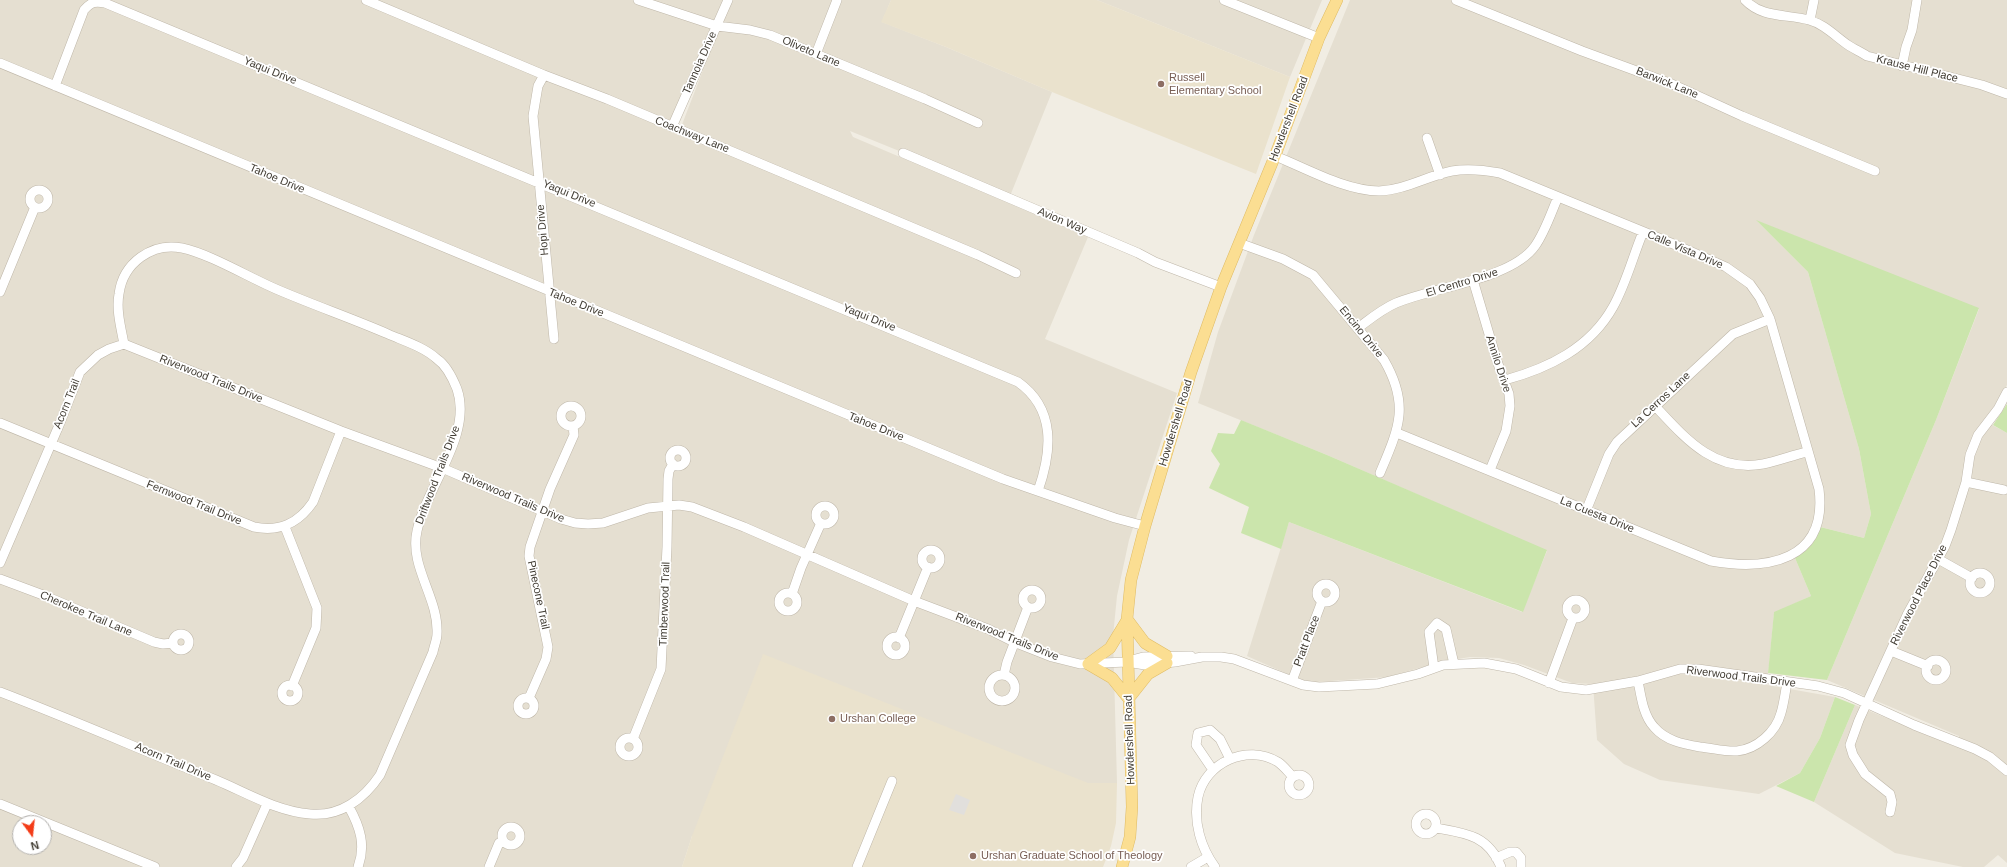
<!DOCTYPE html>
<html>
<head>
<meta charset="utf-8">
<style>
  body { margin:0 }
  #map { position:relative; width:2007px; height:867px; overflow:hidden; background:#f1ede3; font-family:Helvetica,sans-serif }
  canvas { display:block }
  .north { position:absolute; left:12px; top:815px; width:40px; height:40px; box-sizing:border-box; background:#fff; border:1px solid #b3b1ae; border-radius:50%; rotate:165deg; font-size:11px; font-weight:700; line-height:16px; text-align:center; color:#423d34 }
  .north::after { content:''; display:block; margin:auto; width:14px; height:18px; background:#f33c18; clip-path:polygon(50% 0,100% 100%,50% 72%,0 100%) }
</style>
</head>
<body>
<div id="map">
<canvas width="2007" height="867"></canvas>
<div class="north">N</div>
</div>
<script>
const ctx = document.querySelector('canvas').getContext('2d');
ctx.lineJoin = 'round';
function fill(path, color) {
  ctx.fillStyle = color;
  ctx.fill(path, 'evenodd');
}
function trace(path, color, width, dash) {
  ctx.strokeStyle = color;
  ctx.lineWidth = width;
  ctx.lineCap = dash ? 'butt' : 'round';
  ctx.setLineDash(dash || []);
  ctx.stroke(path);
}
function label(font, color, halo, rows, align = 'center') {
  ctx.font = font + ' Helvetica,sans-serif';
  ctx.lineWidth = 3.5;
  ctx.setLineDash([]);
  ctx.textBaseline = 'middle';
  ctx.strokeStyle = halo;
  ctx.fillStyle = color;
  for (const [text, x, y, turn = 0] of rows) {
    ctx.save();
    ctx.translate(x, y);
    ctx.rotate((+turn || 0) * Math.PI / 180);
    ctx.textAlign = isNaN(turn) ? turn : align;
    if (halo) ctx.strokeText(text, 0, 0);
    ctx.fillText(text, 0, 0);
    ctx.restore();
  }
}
fill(new Path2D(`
  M0,0H891L882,22L946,47L1052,92L1010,196L850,131L853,137L1088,237L1045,339L1177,393L1129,540L1117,596L1113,636L1117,783H1088L692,836L682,867H0ZM696,67L703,70L678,135L667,129ZM20,823H44V847H20Z
  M1097,0H1322L1290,77Z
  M1350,0H2007V385L1985,421L2007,433V863L1998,855L1984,867H1963L1895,853L1814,802L1855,705L1956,747L1959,736L1827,680L1936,420L1979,309L1757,221L1808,272L1859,449L1871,514L1864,538L1820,527L1812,544L1795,558L1811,596L1774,613L1767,685L1835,697L1820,738L1800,773L1759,794L1660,780L1624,764L1597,740L1593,684L1572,683L1524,665L1499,658L1470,657L1440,662L1388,677L1316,682L1301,680L1247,656L1289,522L1522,612L1547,551L1327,455L1198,403L1218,332L1254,235Z`), '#e5dfd1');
fill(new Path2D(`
  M891,0H1097L1290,77L1256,174L1052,92L946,47L881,22Z
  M763,654L1088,783H1117L1116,823L1111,846L1103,867H682L692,836Z`), '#eae2cd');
fill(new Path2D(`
  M1756,220L1979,308L1936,420L1827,680L1768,673L1774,612L1811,596L1795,558L1812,544L1820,527L1864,538L1871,514L1859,449L1808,272Z
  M2007,404V433L1993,425Z
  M1241,420L1327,455L1547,550L1523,612L1289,522L1281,549L1241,533L1249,507L1209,488L1220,464L1211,451L1218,433L1234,434Z
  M1835,697L1855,705L1814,802L1776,786L1800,773L1820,738Z`), '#cbe5ac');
fill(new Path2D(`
  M956,794L970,800L964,815L949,810Z`), '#e1dfdc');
const minor = new Path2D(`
  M366,0L544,75L607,99L978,255L1016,273
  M638,0L717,26L750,30L770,35L925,99L978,123
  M1224,0L1319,38
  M1456,0L1582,51L1672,84L1742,116L1875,171
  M1745,0C1762,18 1786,14 1809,20C1824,24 1835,36 1848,45C1854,49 1861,52 1867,56L1982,85L2007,94
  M1810,20L1814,0
  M816,54L837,0
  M0,63L1003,479L1115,518L1145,526
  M1902,66L1906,47L1912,30L1917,0
  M544,75L538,86L533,116L554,339
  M55,86L84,10C91,2 95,1 105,3L1018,382C1056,409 1052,451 1038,491
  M672,127L728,0
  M1427,138L1440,175
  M903,153L1138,253L1155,262L1221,287
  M1275,156C1306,168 1345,191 1379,191C1405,190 1427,176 1452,171C1468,168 1484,170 1500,173L1683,248L1726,267L1750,284L1760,298L1770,319L1819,489C1828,561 1767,571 1711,561L1397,433
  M30 199a9 9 0 1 1 18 0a9 9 0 1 1-18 0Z
  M1239,243L1283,259L1313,275L1384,360C1410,405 1399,428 1380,473
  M1473,280L1497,361L1509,394L1510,406L1506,431L1490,470
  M0,292L35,207
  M1358,328C1370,319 1382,309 1396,303C1434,287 1512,279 1535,246C1545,232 1551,213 1558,197
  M124,344L341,431L442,468L561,519L575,523L588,524L603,523L648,508L679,505L692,507L744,527L914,601L988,629L1014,642L1052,657L1080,664L1127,662L1145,665L1175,662L1202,657H1221L1234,659L1303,685L1319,687L1377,684L1418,674L1443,665L1484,663L1516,669L1561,687L1586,690L1638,681L1680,669H1698L1818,686L1844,693L1914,725L1975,749L1990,757L2007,771
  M1505,380C1549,368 1590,348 1613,307C1626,284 1633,256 1643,232
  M1655,406C1685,438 1714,473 1763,464C1778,461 1793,455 1807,452
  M561 416a10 10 0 1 1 20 0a10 10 0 1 1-20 0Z
  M0,423L254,527C279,532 298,524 313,502L341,431
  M670 458a8 8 0 1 1 16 0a8 8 0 1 1-16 0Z
  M1966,482L2004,490
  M816 515a9 9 0 1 1 18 0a9 9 0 1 1-18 0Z
  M1586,511L1609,454L1617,442L1733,334L1770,319
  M285,527L317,608L316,628L292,686
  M922 559a9 9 0 1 1 18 0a9 9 0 1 1-18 0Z
  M1938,559L1972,578
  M0,563L60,423L80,372L98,355L109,349L124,344
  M1970 583a10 10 0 1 1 20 0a10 10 0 1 1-20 0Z
  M0,579L43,595L154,642L163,644L173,643
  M1317 593a9 9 0 1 1 18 0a9 9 0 1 1-18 0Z
  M1023 599a9 9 0 1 1 18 0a9 9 0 1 1-18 0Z
  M779 602a9 9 0 1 1 18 0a9 9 0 1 1-18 0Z
  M792,594L801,568L821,523
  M1567 609a9 9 0 1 1 18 0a9 9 0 1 1-18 0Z
  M173 642a8 8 0 1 1 16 0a8 8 0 1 1-16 0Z
  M887 646a9 9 0 1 1 18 0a9 9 0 1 1-18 0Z
  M899,638L928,567
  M1891,651L1928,666
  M1926 670a10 10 0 1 1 20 0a10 10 0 1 1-20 0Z
  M1128,661L1143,657L1191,656
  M1434,668L1429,632L1437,623L1446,629L1454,664
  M1004,675L1007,662L1028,607
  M989 688a13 13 0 1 1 26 0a13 13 0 1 1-26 0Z
  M1292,681L1322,601
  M1638,681C1641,696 1643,715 1654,727C1666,741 1683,744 1700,747C1712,748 1725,752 1737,751C1757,749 1776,732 1781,713C1784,703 1785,693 1787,683
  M1549,683L1573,618
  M282 693a8 8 0 1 1 16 0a8 8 0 1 1-16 0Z
  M0,692C73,720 144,751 216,780C247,793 276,811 310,814C340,817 364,799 380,775L433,652C434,646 437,640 437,634C439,598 409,567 417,531C426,487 473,435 457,389C453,379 446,365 437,359C424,347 404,341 388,334C351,318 313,305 276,289C248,277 210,254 182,248C152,242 123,263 119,294C116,310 121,328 124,344
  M518 706a8 8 0 1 1 16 0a8 8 0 1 1-16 0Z
  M529,698L546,659L548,647L529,556L530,547L550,489L574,435L573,426
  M620 747a9 9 0 1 1 18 0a9 9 0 1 1-18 0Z
  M633,739L661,669L667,547L668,479L669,471L673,464
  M1213,770L1196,745L1198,733L1210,730L1220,739L1230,759
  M1289 785a10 10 0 1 1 20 0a10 10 0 1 1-20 0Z
  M0,804L155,867
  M349,807C360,827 366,845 358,867
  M1890,812L1892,802L1890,794L1865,774L1853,755L1850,745L1859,720L1907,615L1945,546L1951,530L1966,482L1970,455L1978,435L1998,409L2007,392
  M1416 824a10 10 0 1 1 20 0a10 10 0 1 1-20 0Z
  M502 836a9 9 0 1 1 18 0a9 9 0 1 1-18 0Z
  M1436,828C1465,833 1488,835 1501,867
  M1496,858L1510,852H1516L1521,858V867
  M236,867L243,858L267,804
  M489,867L499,843L503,841
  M857,867L892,781
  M1191,867L1208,857
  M1215,867C1201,848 1193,822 1198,797C1205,763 1247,743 1278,762C1284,766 1288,772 1293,777`);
const major = new Path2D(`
  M1127,619L1145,643L1167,656
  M1088,664L1110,648L1127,620
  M1088,664L1112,678L1128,698
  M1129,698L1148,674L1167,663
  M1122,867L1130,837L1132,807L1127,619L1131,580L1145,526L1191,372L1221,287L1275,156L1319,38L1337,0`);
trace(minor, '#bfb7a9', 10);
trace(major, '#dfbb63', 12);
trace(minor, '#fff', 9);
trace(major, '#fbde92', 11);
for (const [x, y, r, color] of [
  [1161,84,4,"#8d6e63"],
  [832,719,4,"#8d6e63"],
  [973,856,4,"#8d6e63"]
]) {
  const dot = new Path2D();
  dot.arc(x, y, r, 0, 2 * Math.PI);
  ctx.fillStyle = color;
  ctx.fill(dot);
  trace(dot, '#fff', 1.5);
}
label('11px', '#423d34', '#fff', [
  ["Oliveto Lane",811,52,23],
  ["Tannoia Drive",700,63,-66],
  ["Krause Hill Place",1917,69,14],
  ["Yaqui Drive",270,71,22],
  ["Barwick Lane",1667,83,22],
  ["Howdershell Road",1289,119,-69],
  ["Coachway Lane",692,135,22],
  ["Tahoe Drive",277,179,23],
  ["Yaqui Drive",569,194,22],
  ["Avion Way",1062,221,23],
  ["Hopi Drive",543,230,-95],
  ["Calle Vista Drive",1685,250,23],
  ["El Centro Drive",1462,283,-17],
  ["Tahoe Drive",576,303,22],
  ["Yaqui Drive",869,318,22],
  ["Encino Drive",1361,332,51],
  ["Annilo Drive",1498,364,72],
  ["Riverwood Trails Drive",211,379,22],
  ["La Cerros Lane",1661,400,-43],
  ["Acorn Trail",67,404,-68],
  ["Howdershell Road",1176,423,-73],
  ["Tahoe Drive",876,427,22],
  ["Driftwood Trails Drive",438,475,-69],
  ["Riverwood Trails Drive",513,498,23],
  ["Fernwood Trail Drive",194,503,22],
  ["La Cuesta Drive",1597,515,22],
  ["Pinecone Trail",538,595,78],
  ["Riverwood Place Drive",1919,595,-63],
  ["Timberwood Trail",665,604,-88],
  ["Cherokee Trail Lane",86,614,23],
  ["Riverwood Trails Drive",1007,637,22],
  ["Pratt Place",1307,641,-69],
  ["Riverwood Trails Drive",1741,677,7],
  ["Howdershell Road",1130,740,-92],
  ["Acorn Trail Drive",173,762,23]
]);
label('11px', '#785e54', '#fff', [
  ["Russell",1169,78],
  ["Elementary School",1169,91],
  ["Urshan College",840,719],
  ["Urshan Graduate School of Theology",981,856]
], 'left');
</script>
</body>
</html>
